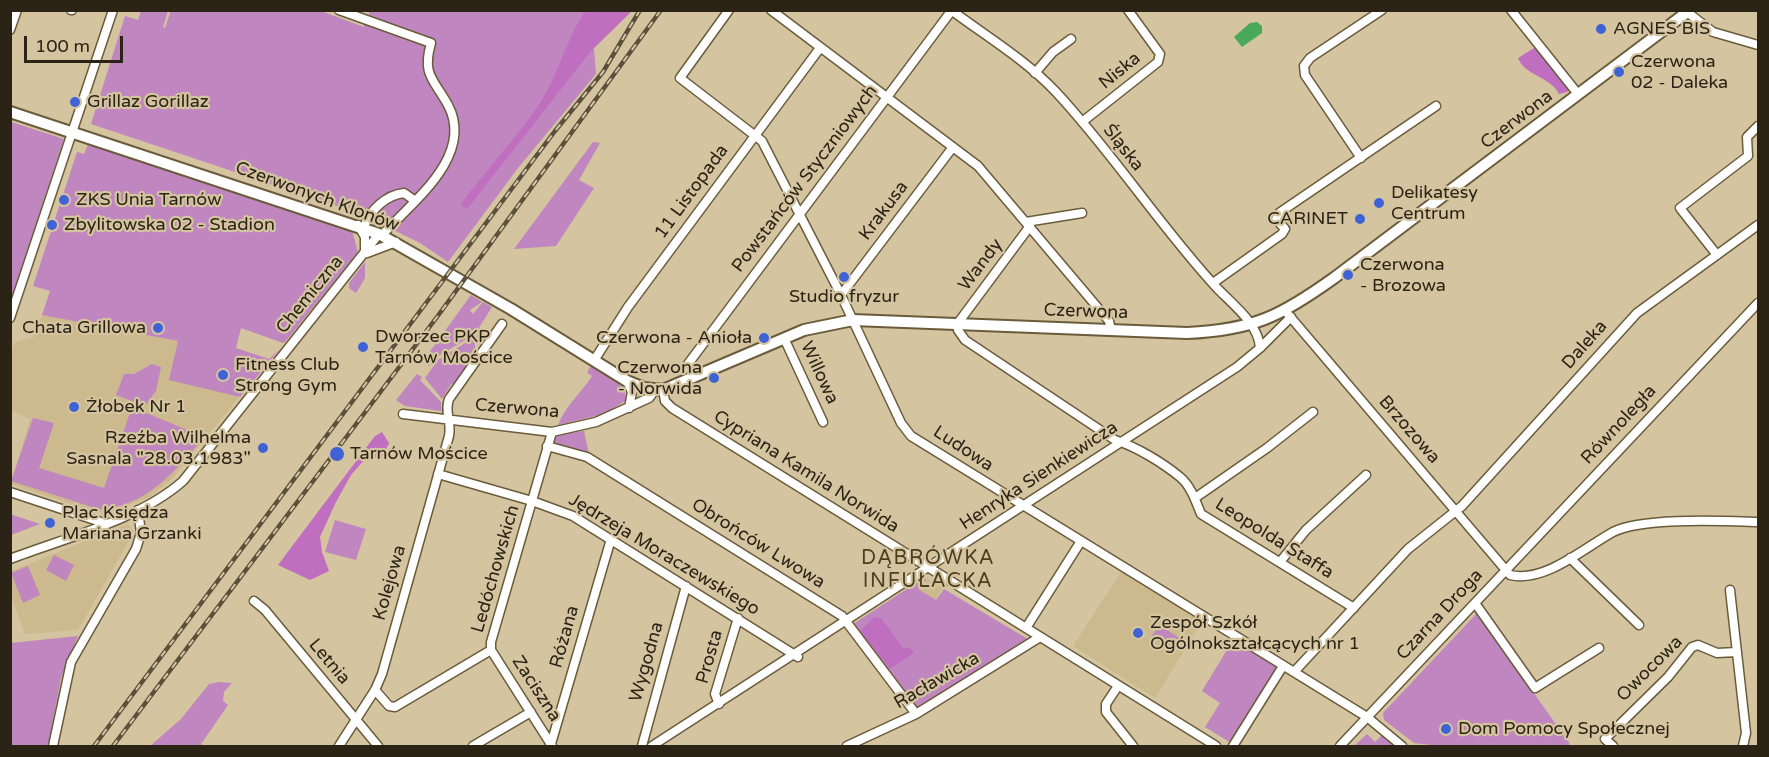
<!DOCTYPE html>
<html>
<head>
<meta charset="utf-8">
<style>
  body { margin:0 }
  #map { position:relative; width:1769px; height:757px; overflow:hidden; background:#d4c4a0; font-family:"Varela Round",sans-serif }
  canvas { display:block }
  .frame { position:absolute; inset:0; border:12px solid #2b2416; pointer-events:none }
  .scale { position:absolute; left:24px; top:36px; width:99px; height:27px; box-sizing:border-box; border:3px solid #2b2416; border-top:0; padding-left:8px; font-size:18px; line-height:21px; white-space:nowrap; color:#2b2416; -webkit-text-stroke:4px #d4c4a0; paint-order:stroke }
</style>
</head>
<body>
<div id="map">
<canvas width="1769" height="757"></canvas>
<div class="frame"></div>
<div class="scale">100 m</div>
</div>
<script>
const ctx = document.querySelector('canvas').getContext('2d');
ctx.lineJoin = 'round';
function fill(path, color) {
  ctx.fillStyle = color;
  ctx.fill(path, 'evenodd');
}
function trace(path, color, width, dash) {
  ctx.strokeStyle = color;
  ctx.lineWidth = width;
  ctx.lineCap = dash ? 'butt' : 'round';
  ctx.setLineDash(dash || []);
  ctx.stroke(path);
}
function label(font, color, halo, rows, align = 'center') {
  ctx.font = font + ' "Varela Round",sans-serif';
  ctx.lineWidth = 4.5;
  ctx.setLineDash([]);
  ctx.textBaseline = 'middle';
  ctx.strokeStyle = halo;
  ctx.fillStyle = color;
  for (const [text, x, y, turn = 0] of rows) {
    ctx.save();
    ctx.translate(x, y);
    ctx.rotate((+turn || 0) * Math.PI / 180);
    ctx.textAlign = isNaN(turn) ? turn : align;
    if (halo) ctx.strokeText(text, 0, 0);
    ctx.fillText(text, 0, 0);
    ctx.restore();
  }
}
fill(new Path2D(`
  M42,315L178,341L239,397L172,479L149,497L133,503L112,511L95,512L11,484L30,419L11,410V355L15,342L34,337Z
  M128,524L134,532L78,630L25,634L11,596V571Z
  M1122,571L1202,621L1155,698L1073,646Z
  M926,578L942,587L936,600L917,589Z`), '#ccb98d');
fill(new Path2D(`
  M171,10L321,11L364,27L363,23L369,16V11H591L596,74L518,168L448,262L420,243L361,214L91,124L125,16L138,20L141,11H168L163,27L165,28Z
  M11,122L64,139L11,299L10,122Z
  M593,142L600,143L579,180L594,188L556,246L514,249Z
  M88,144L352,231L358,252L286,341L283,343L241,328L236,348L269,359L280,349L240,397L169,380L178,341L42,315L50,291L33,286L77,152L84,154Z
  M365,262V278L356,293L349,288V283Z
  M471,295L482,302L470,310L473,314L483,302L492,307L475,334L435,358L429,366L423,361Z
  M478,335L481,336L475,344V355L454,385L451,384L442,399L425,378L438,360Z
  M152,364L161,367L156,391L145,406L116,395L124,374H134Z
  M591,365C603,374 630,384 625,401L604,414L558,425C566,405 581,393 592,376L587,373Z
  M417,374L422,377L420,380L441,402V411L405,406L396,400Z
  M132,407L204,437C176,471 145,508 98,509L11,481L33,418L54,423L39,468L104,488Z
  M584,431L589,454L552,444L556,435Z
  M11,514L13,515L40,524L11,535Z
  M335,520L366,529L356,560L325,552Z
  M54,555L74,565L66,581L46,570Z
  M28,566L40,595L23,603L11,573Z
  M924,578L926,579L918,589L936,600L944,589L1031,641L916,708L853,624Z
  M1477,613L1570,744L1567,746H1439L1414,743L1384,720L1383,713Z
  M1159,625L1181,639L1173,651L1151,637Z
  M78,636L61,678L48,746H11V643Z
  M1233,640L1277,667L1231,743L1205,727L1220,703L1202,691Z
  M219,682L232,683L224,692L223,701L228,705L201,744L204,746H150L181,719L209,684Z
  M1367,734L1375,742L1382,735L1396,746H1354Z`), '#c086bf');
fill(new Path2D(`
  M585,11H632L591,51L467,209L461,204C485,171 513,142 536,109C557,79 565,42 585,11Z
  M1539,45L1572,87L1567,92L1559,94C1551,77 1524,75 1518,58Z
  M382,432L389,443L383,456L365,459L351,475L335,504L320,537L322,552L329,571L310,580L278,565L375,436Z
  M875,617L881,618L903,648H910L914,653L890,669L860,631Z`), '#c06ec0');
fill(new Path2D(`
  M1257,22L1262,26V33L1242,47L1234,37L1250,23Z`), '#48a959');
const minor = new Path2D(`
  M71,10H72
  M339,10L431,43C422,75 433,78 448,105C475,156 412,202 382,235
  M729,10L680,78L762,141L841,295L901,423L911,436L1367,717L1402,746
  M771,10L978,166L1109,321L1111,330
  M951,10C986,36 1026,60 1056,92C1113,153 1159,225 1216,287C1232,304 1259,324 1260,348
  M1511,10L1578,94
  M1687,12L1713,32L1758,45
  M10,30L17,10
  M1035,73L1053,52L1071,39
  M1082,122L1158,62L1160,54L1128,10
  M1361,158L1305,75L1304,66L1310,58L1382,10
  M1026,222L1082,213
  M358,225L365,237V252
  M1030,226L958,323V330L965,340L1115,440C1137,447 1163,463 1180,477C1191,486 1196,502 1201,514L1354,608
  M364,227C370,210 386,195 404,193L414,200
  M367,253L396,242
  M1717,255L1680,208L1748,156L1747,137L1758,126
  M1213,283L1282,234L1285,229L1276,219L1279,213L1436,106
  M841,295L953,147
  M1287,313L1510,575C1545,583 1584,548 1613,532C1642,517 1724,521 1758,522
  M10,318L113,10
  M784,338L823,422
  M595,359L628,307L820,48
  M685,368L952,10
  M627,381L632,392L629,408
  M663,390L665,401L672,408L1216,746
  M403,414L552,432L596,422L649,398L655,390
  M547,446L587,457L842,616L916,714
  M438,474L532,501L573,516L798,657
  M10,492L104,523
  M1195,498L1267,448L1313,412
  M1570,558L1639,625
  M10,559C65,538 139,520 183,481L379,234
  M1280,562L1306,530L1366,475
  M1730,590L1746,733L1743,746
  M254,601L265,610L378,746
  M1475,603L1535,688L1599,648
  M1026,628L1081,541
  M491,650L552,746
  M1294,672L1408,549L1462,506L1637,313L1758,225
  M1118,686L1106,704V712L1133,746
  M375,690L389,706L395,707L491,650V642L552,432
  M719,704L715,694L738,618
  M551,744L611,539
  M53,746L71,662L136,549L141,533L138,510
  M339,746L375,690L382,674L449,436C452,422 444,412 449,399L502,324
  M473,746L531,712
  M642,746L686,586
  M652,746L1237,367L1260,348L1291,317
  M847,746L916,714L1040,637
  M1233,746L1283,666
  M1340,746L1758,303
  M1613,746L1605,739L1668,677L1692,647L1698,645L1717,653L1737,652`);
const major = new Path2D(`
  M10,112L379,234L511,309L627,381L644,388L663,390L804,330L853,320L1187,333C1254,330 1281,316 1334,278L1690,10`);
trace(minor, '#6a5b3a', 11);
trace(major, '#6a5b3a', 14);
trace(minor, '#fff', 8);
trace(major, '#fff', 10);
const rail = new Path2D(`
  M94,746L555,131L603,72L640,10
  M113,746L437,317L661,10`);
trace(rail, '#5a503c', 4.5);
trace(rail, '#d4c4a0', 2, [7]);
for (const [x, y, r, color] of [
  [1601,29,6,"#3f63d5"],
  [1619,72,6,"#3f63d5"],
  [75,102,6,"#3f63d5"],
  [64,200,6,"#3f63d5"],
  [1379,203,6,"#3f63d5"],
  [1360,219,6,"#3f63d5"],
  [52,225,6,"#3f63d5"],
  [1348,275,6,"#3f63d5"],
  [844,277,6,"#3f63d5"],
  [158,328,6,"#3f63d5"],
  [764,338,6,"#3f63d5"],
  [363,347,6,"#3f63d5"],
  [223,375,6,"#3f63d5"],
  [714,378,6,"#3f63d5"],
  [74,407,6,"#3f63d5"],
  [263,448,6,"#3f63d5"],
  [337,454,8,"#3f63d5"],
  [50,523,6,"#3f63d5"],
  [1138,633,6,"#3f63d5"],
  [1446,729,6,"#3f63d5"]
]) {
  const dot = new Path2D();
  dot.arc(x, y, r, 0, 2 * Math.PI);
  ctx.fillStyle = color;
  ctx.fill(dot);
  trace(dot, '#d4c4a0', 2);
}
label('18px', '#2b2416', '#d4c4a0', [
  ["AGNES BIS",1613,29],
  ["Czerwona",1631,62],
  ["02 - Daleka",1631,83],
  ["Grillaz Gorillaz",87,102],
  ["Delikatesy",1391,193],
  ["Centrum",1391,214],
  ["ZKS Unia Tarnów",76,200],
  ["CARINET",1348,219,"right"],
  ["Zbylitowska 02 - Stadion",64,225],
  ["Czerwona",1360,265],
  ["- Brozowa",1360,286],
  ["Studio fryzur",844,297,"center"],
  ["Chata Grillowa",146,328,"right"],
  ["Dworzec PKP",375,337],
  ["Tarnów Mościce",375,358],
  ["Czerwona - Anioła",752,338,"right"],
  ["Fitness Club",235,365],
  ["Strong Gym",235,386],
  ["Czerwona",702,368,"right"],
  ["- Norwida",702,389,"right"],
  ["Żłobek Nr 1",86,407],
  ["Rzeźba Wilhelma",251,438,"right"],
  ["Sasnala \"28.03.1983\"",251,459,"right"],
  ["Tarnów Mościce",350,454],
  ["Plac Księdza",62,513],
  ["Mariana Grzanki",62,534],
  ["Zespół Szkół",1150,623],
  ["Ogólnokształcących nr 1",1150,644],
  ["Dom Pomocy Społecznej",1458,729]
], 'left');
label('18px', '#2b2416', '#d4c4a0', [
  ["Niska",1120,71,-39],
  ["Czerwona",1517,120,-37],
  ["Śląska",1123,148,52],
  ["Powstańców Styczniowych",805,179,-53],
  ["11 Listopada",692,192,-54],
  ["Czerwonych Klonów",317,197,20],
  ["Krakusa",884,211,-53],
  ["Wandy",981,265,-53],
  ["Chemiczna",310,295,-51],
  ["Czerwona",1086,312,2],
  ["Daleka",1585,345,-49],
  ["Willowa",819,373,65],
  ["Czerwona",517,409,5],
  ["Równoległa",1619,425,-47],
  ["Brzozowa",1409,430,49],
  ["Ludowa",963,449,33],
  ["Cypriana Kamila Norwida",806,472,32],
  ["Henryka Sienkiewicza",1039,476,-33],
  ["Leopolda Staffa",1274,539,32],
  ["Obrońców Lwowa",758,544,32],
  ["Jędrzeja Moraczewskiego",664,555,31],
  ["Ledóchowskich",496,569,-74],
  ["Kolejowa",390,583,-74],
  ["Czarna Droga",1440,615,-47],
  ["Różana",565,637,-74],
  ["Prosta",710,657,-74],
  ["Letnia",329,662,50],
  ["Wygodna",647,662,-74],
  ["Owocowa",1650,669,-45],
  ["Racławicka",937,681,-30],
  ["Zaciszna",536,689,57]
]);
ctx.letterSpacing = '1.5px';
label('20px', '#4c3e1e', '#d4c4a0', [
  ["DĄBRÓWKA",928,559],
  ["INFUŁACKA",928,582]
]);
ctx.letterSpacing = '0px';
</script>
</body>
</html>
